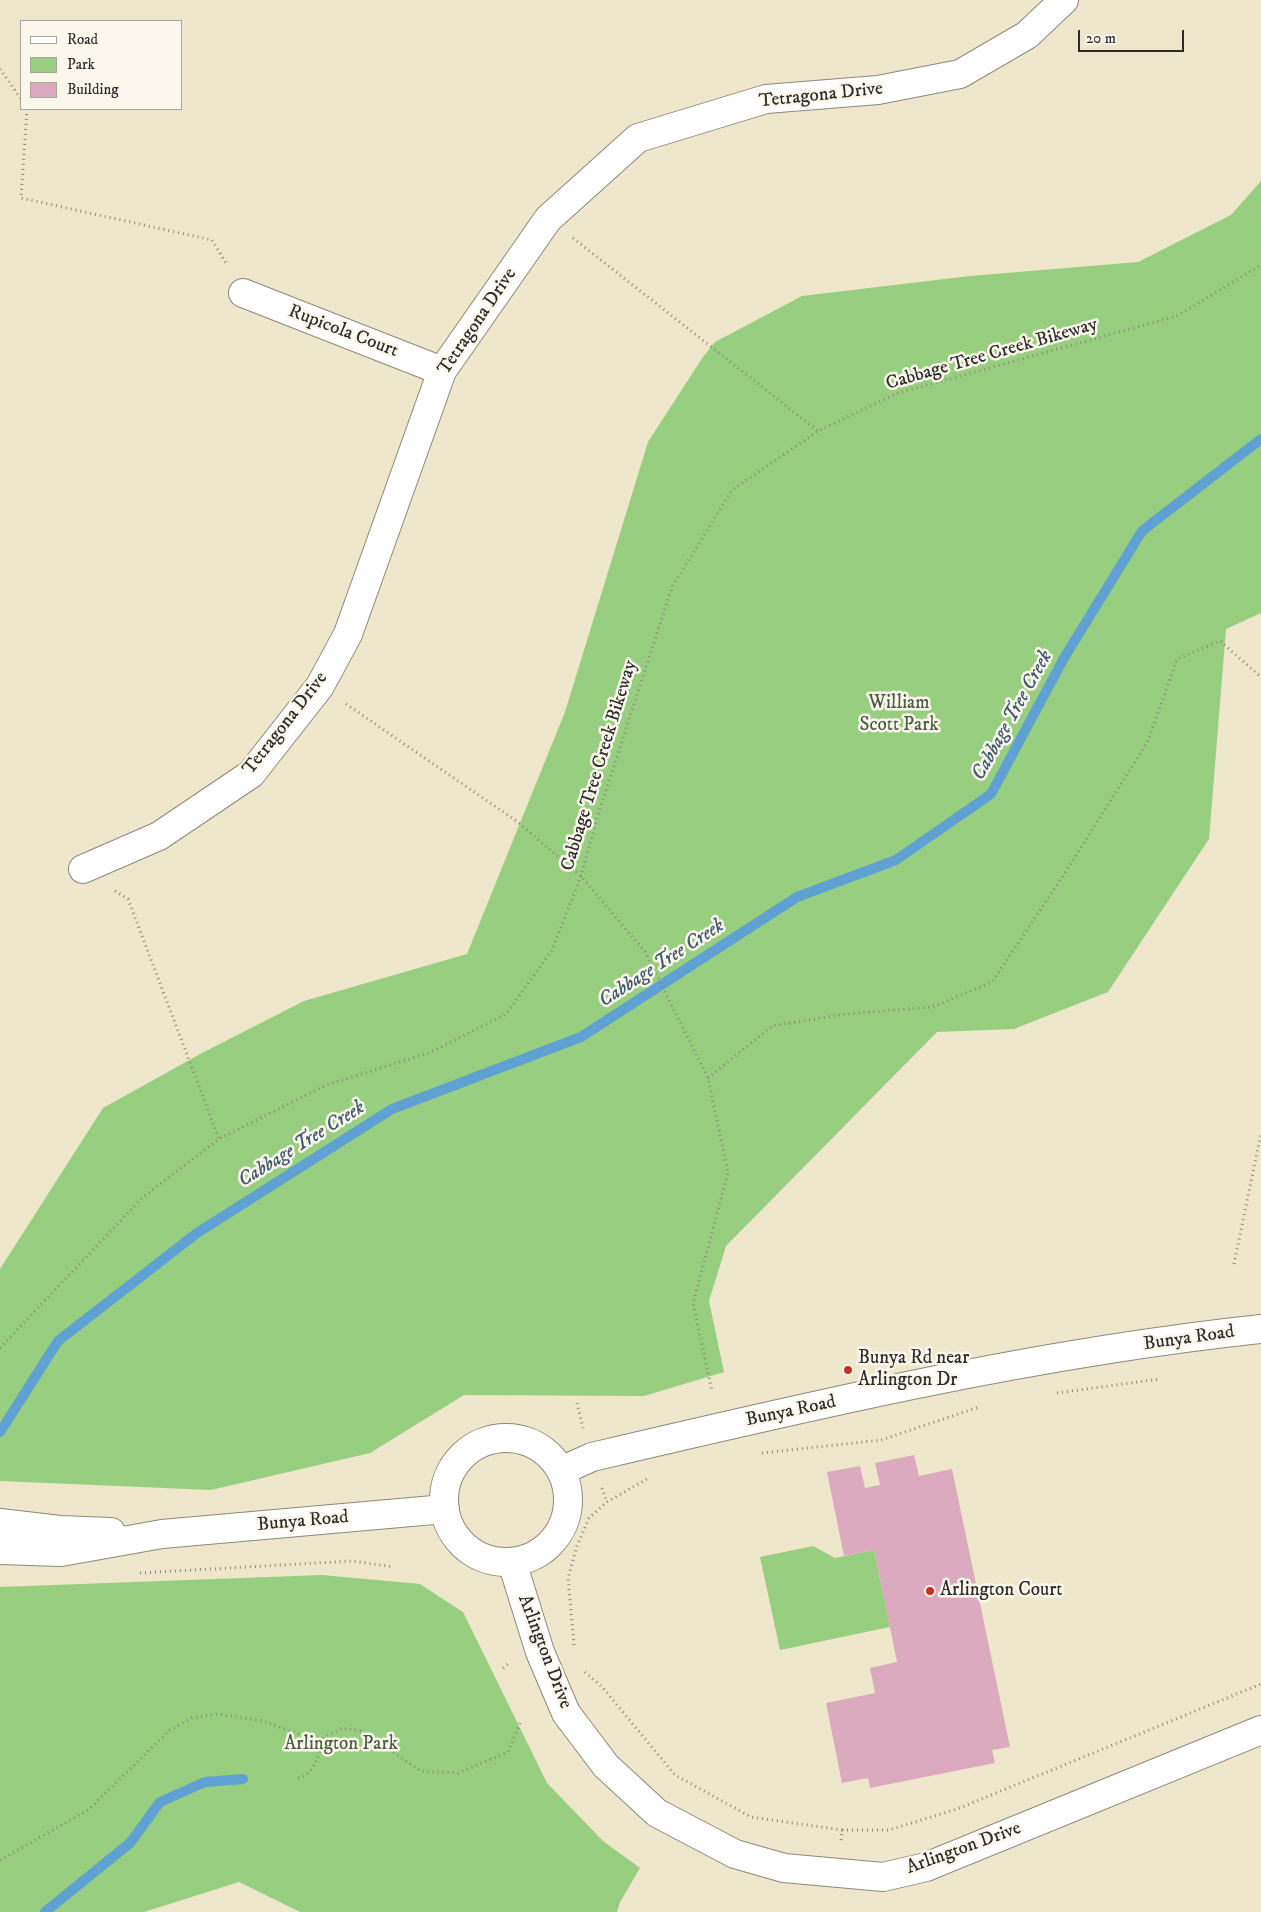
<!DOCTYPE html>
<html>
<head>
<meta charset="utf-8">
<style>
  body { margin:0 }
  #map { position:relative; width:1261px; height:1912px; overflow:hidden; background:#eee7cb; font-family:"IM FELL DW Pica",serif }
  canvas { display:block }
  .legend { position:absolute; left:20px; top:20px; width:162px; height:90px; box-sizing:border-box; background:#fbf7ec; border:1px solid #a8a59f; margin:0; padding:6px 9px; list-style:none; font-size:15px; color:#2b2b2b }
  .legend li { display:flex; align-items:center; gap:10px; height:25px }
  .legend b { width:25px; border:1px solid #a8a59f }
  .scale { position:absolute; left:1078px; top:30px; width:106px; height:22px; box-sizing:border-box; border:2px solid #2b2b2b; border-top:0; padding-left:6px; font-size:15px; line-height:18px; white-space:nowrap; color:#2b2b2b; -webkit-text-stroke:4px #fbf7ec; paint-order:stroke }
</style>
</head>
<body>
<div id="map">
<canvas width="1261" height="1912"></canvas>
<ul class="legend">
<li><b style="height:6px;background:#fff"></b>Road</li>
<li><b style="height:14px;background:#98ce7f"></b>Park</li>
<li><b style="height:14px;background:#dcaabe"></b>Building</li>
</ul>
<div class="scale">20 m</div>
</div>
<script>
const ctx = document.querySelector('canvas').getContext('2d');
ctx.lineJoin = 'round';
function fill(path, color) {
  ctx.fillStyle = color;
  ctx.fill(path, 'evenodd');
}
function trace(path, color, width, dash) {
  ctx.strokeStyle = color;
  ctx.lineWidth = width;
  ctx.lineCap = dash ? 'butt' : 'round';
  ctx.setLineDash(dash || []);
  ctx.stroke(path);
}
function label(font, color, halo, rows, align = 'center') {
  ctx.font = font + ' "IM FELL DW Pica",serif';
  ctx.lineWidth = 5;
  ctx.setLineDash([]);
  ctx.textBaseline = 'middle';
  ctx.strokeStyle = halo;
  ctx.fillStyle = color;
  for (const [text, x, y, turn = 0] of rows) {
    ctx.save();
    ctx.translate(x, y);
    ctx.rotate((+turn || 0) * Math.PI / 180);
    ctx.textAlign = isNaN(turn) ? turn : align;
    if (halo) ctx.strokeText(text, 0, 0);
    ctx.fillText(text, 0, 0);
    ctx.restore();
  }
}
fill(new Path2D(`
  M1261,181V613L1226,629L1209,839L1108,992L1014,1029L937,1032L726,1246L709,1301L724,1372L644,1396L464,1395L370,1453L211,1490L0,1481V1269L103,1108L202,1053L304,1001L467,954L565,712L648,442L703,357L715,342L802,296L970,276L1138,262L1231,215Z
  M813,1546L835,1558L874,1550L890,1627L780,1650L760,1557Z
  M322,1575L420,1584L463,1612L547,1783L603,1841L640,1868L620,1902L617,1912H300L239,1882L144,1912H0V1587Z`), '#98ce7f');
trace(new Path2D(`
  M0,1432L58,1341L197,1233L392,1109L581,1037L797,897L896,860L991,794L1064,658L1142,531L1261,439
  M45,1912L130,1843L160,1802L205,1782L243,1779`), '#5ea1d2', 10);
fill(new Path2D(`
  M914,1455L919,1476L952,1469L1010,1747L992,1750L995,1763L870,1788L868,1778L842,1783L826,1703L875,1693L870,1668L897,1662L874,1550L844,1556L827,1472L860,1466L865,1488L880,1485L875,1463Z`), '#dcaabe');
const minor = new Path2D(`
  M243,293L442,371
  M83,869L159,836L251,774L320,686L348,634L442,371L548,219L638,138L766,99L878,90L960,74L1027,35L1064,0
  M512,1562L540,1652L566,1713L606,1766L657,1813L735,1854L784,1868L883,1877L926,1867L1261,1730`);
const tertiary = new Path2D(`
  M444 1500a62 62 0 1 1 124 0a62 62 0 1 1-124 0Z
  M561,1471L592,1457C813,1405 1035,1353 1261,1329
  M0,1523L60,1530L111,1532
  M0,1550L61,1552L162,1534L445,1509`);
trace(minor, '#8c897b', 30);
trace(tertiary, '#8c897b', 30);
trace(new Path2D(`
  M0,69L21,99
  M27,109L21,198L212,240L227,265
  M573,238L818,431
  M346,704L515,820L581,876L645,952L708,1078L728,1173L693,1303L712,1391
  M115,891L128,899L219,1139
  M708,1078L772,1026L846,1014L932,1007L992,982L1063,876L1148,741L1177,659L1220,641L1261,677
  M1234,1264L1261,1133
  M0,1348L143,1197L219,1139L326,1085L429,1053L506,1014L552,950L581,876L598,815L672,587L732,490L818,431L898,393L1177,316L1261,265
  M1057,1393L1160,1379
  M577,1403L583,1428
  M762,1453L881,1440L979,1407
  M602,1488L607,1502
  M140,1573L352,1561L394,1567
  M574,1645L568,1578L577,1546L589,1518L607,1502L647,1479
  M503,1668L510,1662
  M585,1672L603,1688L675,1775L751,1817L842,1830L841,1841
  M298,1778C317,1772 318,1755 323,1738
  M842,1830H889L957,1809L1261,1684
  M0,1860L88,1810L170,1730L192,1718L217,1714L263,1721L307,1737L323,1738L342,1728L361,1731L421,1771L458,1773L508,1752L520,1723`), '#8c897b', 3, [1, 4]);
trace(minor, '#fff', 28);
trace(tertiary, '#fff', 28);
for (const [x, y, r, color] of [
  [848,1370,5,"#c8321e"],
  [930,1591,5,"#c8321e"]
]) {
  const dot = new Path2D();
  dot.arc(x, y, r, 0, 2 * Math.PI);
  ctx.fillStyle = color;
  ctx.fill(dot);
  trace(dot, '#fbf7ec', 2);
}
label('19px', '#2b2b2b', '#fbf7ec', [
  ["Tetragona Drive",821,96,-6],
  ["Tetragona Drive",478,322,-56],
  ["Rupicola Court",343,332,21],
  ["Cabbage Tree Creek Bikeway",992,355,-16],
  ["Tetragona Drive",286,724,-52],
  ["Cabbage Tree Creek Bikeway",600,766,-73],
  ["Bunya Road",1189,1339,-8],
  ["Bunya Road",791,1412,-12],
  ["Bunya Road",303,1522,-5],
  ["Arlington Drive",544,1652,69],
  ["Arlington Drive",964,1849,-20]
]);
label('19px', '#4c5c44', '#fbf7ec', [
  ["William",899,704],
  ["Scott Park",899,726],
  ["Arlington Park",341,1745]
]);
label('19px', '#2b2b2b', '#fbf7ec', [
  ["Bunya Rd near",858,1359],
  ["Arlington Dr",858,1381],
  ["Arlington Court",940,1591]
], 'left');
label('italic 20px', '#3f5a6e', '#fbf7ec', [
  ["Cabbage Tree Creek",1013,716,-61],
  ["Cabbage Tree Creek",662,964,-33],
  ["Cabbage Tree Creek",302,1145,-32]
]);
</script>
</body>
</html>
